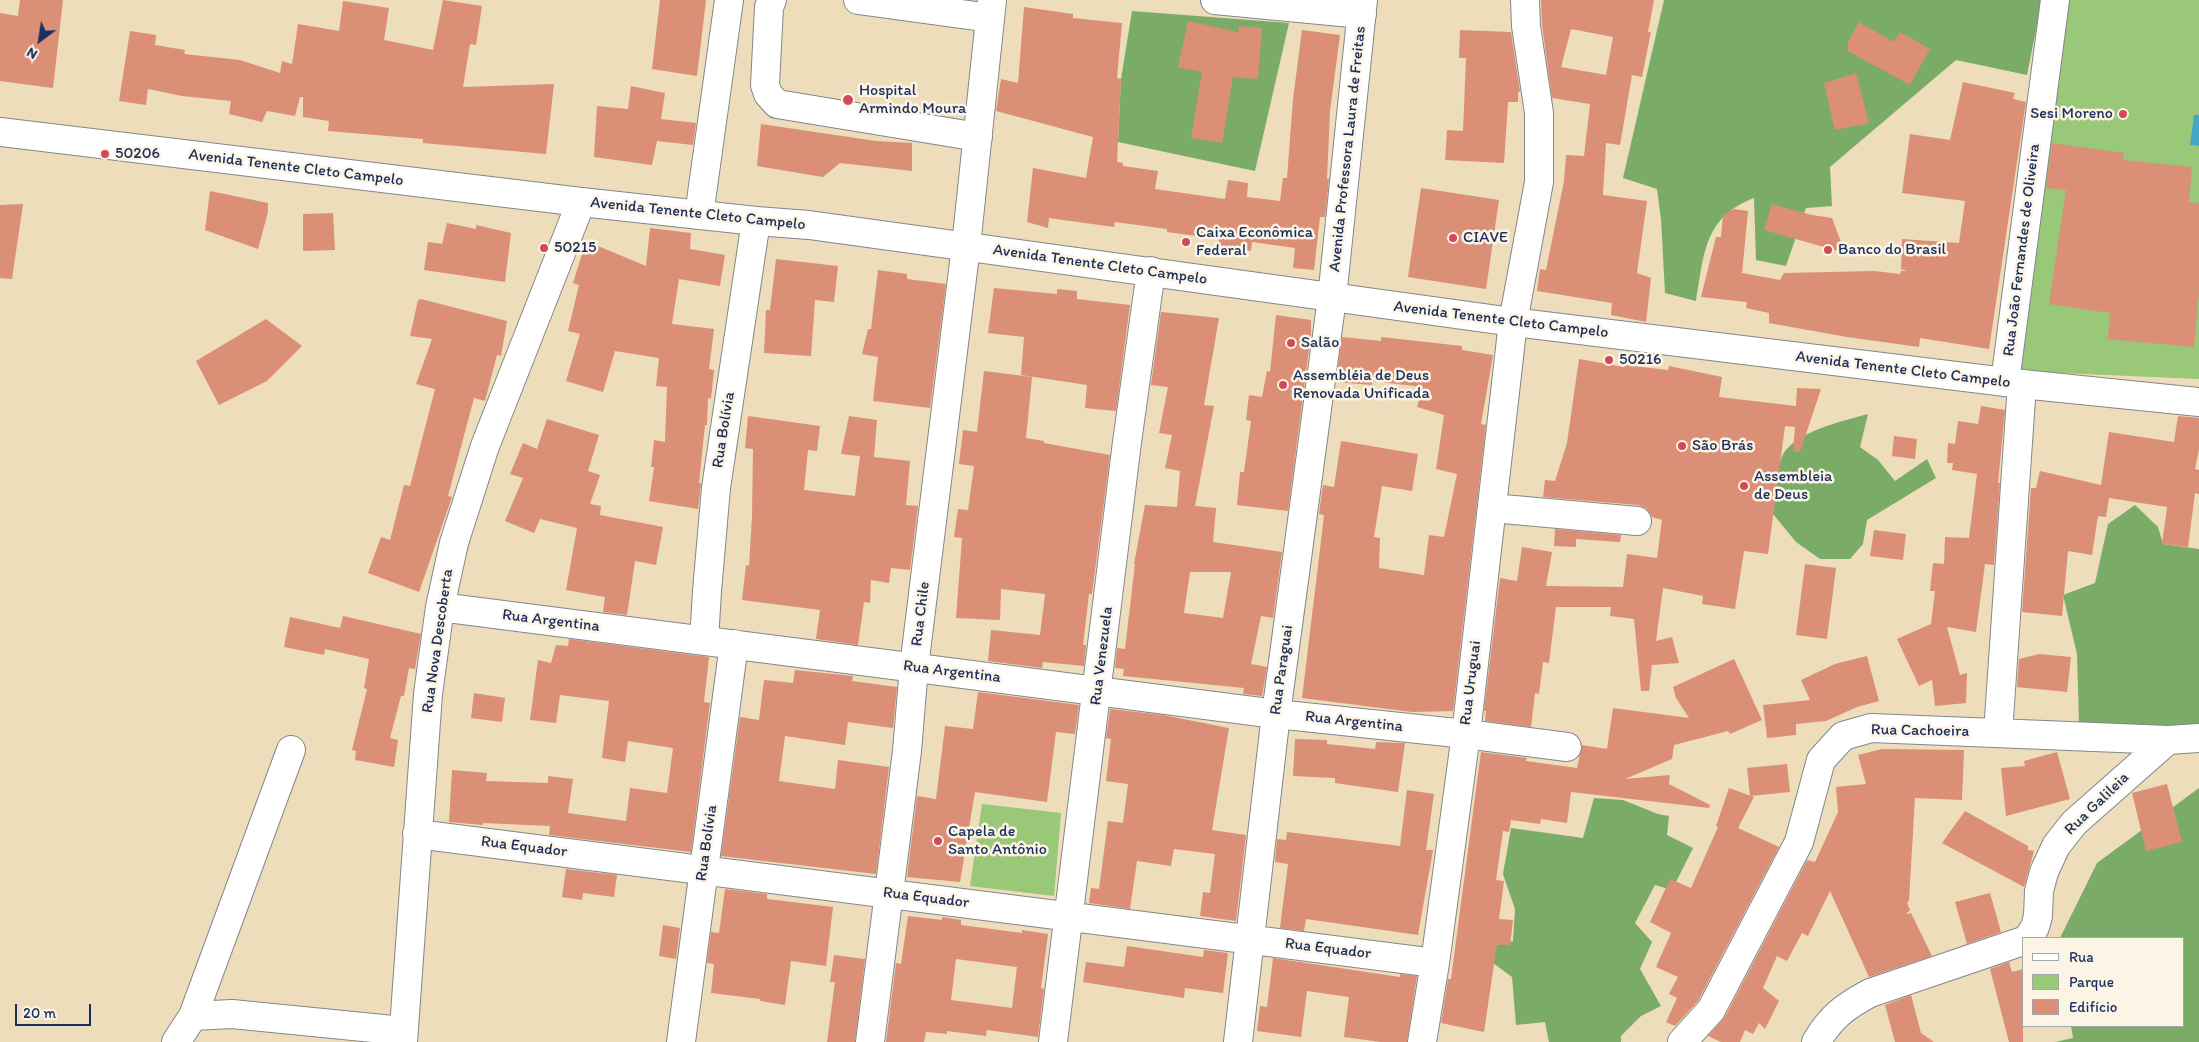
<!DOCTYPE html>
<html>
<head>
<meta charset="utf-8">
<style>
  body { margin:0 }
  #map { position:relative; width:2199px; height:1042px; overflow:hidden; background:#edddba; font-family:Itim,sans-serif }
  canvas { display:block }
  .legend { position:absolute; left:2022px; top:937px; width:162px; height:90px; box-sizing:border-box; background:#fcf5e5; border:1px solid #a2a6af; margin:0; padding:6px 9px; list-style:none; font-size:15px; color:#1b2f5e }
  .legend li { display:flex; align-items:center; gap:10px; height:25px }
  .legend b { width:25px; border:1px solid #a2a6af }
  .north { position:absolute; left:15px; top:15px; width:50px; height:50px; -webkit-text-stroke:4px #fcf5e5; paint-order:stroke; rotate:211deg; font-size:14px; font-weight:700; line-height:20px; text-align:center; color:#1b2f5e }
  .north::after { content:''; display:block; margin:auto; width:18px; height:22px; background:#1b2f5e; clip-path:polygon(50% 0,100% 100%,50% 72%,0 100%) }
  .scale { position:absolute; left:15px; top:1004px; width:76px; height:22px; box-sizing:border-box; border:2px solid #1b2f5e; border-top:0; padding-left:6px; font-size:15px; line-height:18px; white-space:nowrap; color:#1b2f5e; -webkit-text-stroke:4px #fcf5e5; paint-order:stroke }
</style>
</head>
<body>
<div id="map">
<canvas width="2199" height="1042"></canvas>
<ul class="legend">
<li><b style="height:6px;background:#fff"></b>Rua</li>
<li><b style="height:14px;background:#98c878"></b>Parque</li>
<li><b style="height:14px;background:#da8f76"></b>Edifício</li>
</ul>
<div class="north">N</div>
<div class="scale">20 m</div>
</div>
<script>
const ctx = document.querySelector('canvas').getContext('2d');
ctx.lineJoin = 'round';
function fill(path, color) {
  ctx.fillStyle = color;
  ctx.fill(path, 'evenodd');
}
function trace(path, color, width, dash) {
  ctx.strokeStyle = color;
  ctx.lineWidth = width;
  ctx.lineCap = dash ? 'butt' : 'round';
  ctx.setLineDash(dash || []);
  ctx.stroke(path);
}
function label(font, color, halo, rows, align = 'center') {
  ctx.font = font + ' Itim,sans-serif';
  ctx.lineWidth = 5;
  ctx.setLineDash([]);
  ctx.textBaseline = 'middle';
  ctx.strokeStyle = halo;
  ctx.fillStyle = color;
  for (const [text, x, y, turn = 0] of rows) {
    ctx.save();
    ctx.translate(x, y);
    ctx.rotate((+turn || 0) * Math.PI / 180);
    ctx.textAlign = isNaN(turn) ? turn : align;
    if (halo) ctx.strokeText(text, 0, 0);
    ctx.fillText(text, 0, 0);
    ctx.restore();
  }
}
fill(new Path2D(`
  M2062,0H2199V379L2012,371Z
  M982,804L1061,813L1054,896L970,886Z`), '#98c878');
fill(new Path2D(`
  M1664,0H2042L2027,75L1956,60L1830,167L1832,206L1806,208L1786,266L1756,260L1754,198C1704,217 1704,254 1696,301L1665,293L1661,219L1657,189L1623,178Z
  M1132,11L1289,23L1255,171L1118,142L1121,79Z
  M1868,414L1860,447L1878,460L1895,481L1927,459L1936,478L1867,520L1863,544L1850,559H1820L1796,542L1773,514C1776,497 1775,476 1781,459C1790,432 1844,421 1868,414Z
  M2135,505L2158,527L2163,544L2199,549V727L2079,723L2077,654L2063,595L2095,583L2108,524Z
  M2199,788V1042H2055L2073,1038L2071,1026H2183V938H2060L2097,863Z
  M1594,798L1623,800L1658,814L1669,816L1667,835L1693,848L1672,890L1655,885L1635,923L1652,942L1640,969L1661,1006L1641,1016L1621,1036V1042H1549L1545,1022L1516,1025L1512,977L1493,963L1495,945L1513,941L1515,909L1503,874L1511,828L1583,838Z`), '#7aac68');
fill(new Path2D(`
  M2194,115H2199V146L2190,145Z`), '#44a7c3');
fill(new Path2D(`
  M20,0H63L53,88L0,81V13L18,16Z
  M443,0L482,6L476,45L470,44L463,87L554,84L546,154L423,143V139L328,131L329,121L303,117V97H300L295,116L267,111L262,122L229,114L231,101L182,96L148,89L146,105L119,101L130,31L156,35L155,45L185,50L184,54L240,60L280,73L282,61L292,64L298,24L339,31L343,1L389,8L384,40L433,50Z
  M660,0H706L697,76L652,69Z
  M1541,0H1654L1648,32H1651L1642,77L1632,75L1620,145L1606,143L1603,195L1647,201L1637,273L1651,278L1646,322L1611,315L1612,303L1537,291L1540,269L1546,270L1564,181L1566,155L1584,156L1590,104L1552,98L1542,25ZM1571,29L1613,37L1606,75L1561,67Z
  M1024,7L1073,14V18L1122,23L1117,78L1121,79L1117,162L1123,163V166L1158,171L1155,189L1225,199L1228,180L1248,183L1247,197L1280,201L1283,178H1287L1293,99L1302,30L1340,35L1330,111L1327,179H1329L1325,217H1320L1314,270L1293,268L1295,248L1252,242L1251,251L1218,245L1219,239L1167,232V229L1115,222L1114,227L1049,218L1048,228L1027,222L1033,168L1086,178L1093,137L996,111L1001,79L1018,83Z
  M1188,21L1238,32L1239,26L1262,28L1258,79L1233,77L1222,143L1191,138L1202,72L1178,67Z
  M1859,22L1894,42L1900,32L1930,49L1910,85L1848,51V42Z
  M1460,30L1511,32L1520,92H1518V102H1508L1504,163L1445,160L1447,130L1463,131L1466,58H1459Z
  M1856,73L1869,123L1835,130L1824,83Z
  M1963,82L2015,93L2013,99L2026,102L1989,349L1920,338L1919,347L1847,337L1769,323V313L1746,308L1747,302L1701,297L1716,237H1721L1723,215L1734,209L1748,211L1742,273L1780,280L1784,273L1875,271L1900,274L1901,271H1907L1901,269L1902,239L1959,243L1965,201L1902,193L1910,134L1950,140Z
  M631,86L665,93L661,119L696,123L693,145L657,141L652,165L594,157L597,106L628,109Z
  M761,124L876,141L912,143V171L840,163L823,177L757,166Z
  M2052,143L2124,153L2123,160L2192,167L2189,202L2199,203V292L2194,347L2108,339L2110,313L2049,304L2066,190L2046,188Z
  M1421,188L1499,200L1486,289L1408,277Z
  M210,191L268,203V212L258,249L205,230Z
  M23,204L12,279L0,278V205Z
  M1772,204L1812,215L1832,218L1845,253L1764,230Z
  M333,213L335,250L303,251V214Z
  M447,223L476,229V225L511,233L505,282L424,270L428,242L442,244Z
  M650,228L691,233L690,249L725,255L720,286L679,279L672,324L714,329L709,369L714,370L711,399L708,398L707,425H705L699,483H701L698,509L649,501L654,467H651L654,440L665,442L667,387L656,386L659,358L615,351L603,392L566,381L580,334L568,331L579,285L573,283L586,241L646,266Z
  M776,259L838,266L834,302L815,300L811,356L764,353L766,310H770Z
  M878,270L907,274V279L946,284L930,408L873,401L878,357L862,354L868,329H871Z
  M994,288L1057,294V289L1077,291V299L1130,305L1116,411L1085,408L1087,385L1021,375L1024,337L988,333Z
  M421,299L507,321L501,356L497,355L485,401L474,398L448,496L452,497L419,592L368,573L381,537L390,540L404,485L410,486L435,389L416,384L432,339L410,336L418,300Z
  M1161,312L1219,318L1204,405L1214,406L1195,506L1216,508L1213,542L1282,552L1273,618L1261,616L1251,664L1267,667L1262,696L1243,694L1244,688L1123,676L1124,669L1115,668L1117,648L1125,649L1135,564H1134L1145,505L1177,507L1180,471L1165,468L1172,435L1159,433L1168,387L1151,385ZM1190,572H1231L1223,618L1184,613Z
  M1276,315L1311,320V334L1288,511L1237,505L1240,472H1244L1251,421L1246,420L1249,395L1262,397L1267,371L1270,372Z
  M266,319L302,346L267,381L219,405L196,361Z
  M1342,337L1381,341V337L1462,346V350L1493,355L1481,424L1486,425L1453,711L1412,712L1302,698L1321,541L1324,515L1319,514L1323,485L1334,487L1341,441L1418,454L1412,491L1382,486L1374,537L1380,538L1379,568L1424,575L1429,535L1444,537L1457,474L1436,469L1444,415L1417,407L1423,387L1372,381V385L1336,382Z
  M1579,359L1624,367L1625,365L1668,370L1669,366L1722,377L1719,397L1796,406L1797,388L1821,389L1800,452L1793,451L1795,427L1785,426L1768,554L1744,551L1735,609L1702,604L1703,596L1663,588L1656,641L1672,637L1679,663L1652,665L1649,691H1641L1634,619L1610,616L1611,607H1556L1549,663L1543,662L1539,694L1535,693L1531,727L1485,721L1486,711H1484L1500,578L1517,581L1522,547L1552,552L1546,586L1623,587L1627,554L1657,558L1662,520L1652,517L1646,508L1638,505L1543,497L1545,480L1555,481L1567,443Z
  M984,371L1032,377L1026,438L1044,441V443L1110,455L1092,594H1089L1083,645H1086L1084,666L1043,662L1042,668L988,661L991,630L1040,635L1045,594L1001,589L1000,620L956,618L962,538L954,537L958,509L968,510L974,466L959,464L963,430L977,432Z
  M1981,406L2005,410L1998,483H2000L1994,565L1985,564L1976,632L1947,627L1960,675L1967,673L1966,703L1935,706L1932,680L1919,686L1897,639L1931,624L1935,591H1930L1933,563L1944,564L1945,537L1969,538L1977,474L1952,470L1953,463H1947L1948,443L1955,444L1958,421L1978,424Z
  M748,416L820,426L817,451L808,450L804,490L855,496L860,456L841,454L849,416L877,420L874,457L910,461L906,505L918,506L910,570L891,568L889,583L871,580L870,603L864,602L858,645L816,639L820,610L742,600L746,565L749,566L752,517L753,449L745,448Z
  M2178,416L2199,418V449L2195,469L2199,470V494L2195,493L2188,547L2162,544L2167,507L2109,498L2106,517L2098,516L2092,555L2068,551L2062,616L2022,612L2031,488H2036L2040,471L2101,485L2109,432L2174,442Z
  M547,419L599,435L588,471L600,475L590,504L601,506L600,515L663,527L656,565L635,561L627,615L603,612L605,597L566,590L577,528L540,519L534,533L505,521L523,478L510,474L523,443L537,449Z
  M1894,436L1917,439L1915,459L1892,456Z
  M1555,529L1621,535L1620,542L1576,539V547L1554,546Z
  M1874,530L1906,534L1903,560L1870,556Z
  M1805,564L1836,568L1827,639L1796,635Z
  M343,616L421,634L415,669L409,668L404,696H401L390,738L398,740L394,767L355,760L356,751L352,750L367,689L364,688L369,659L325,649L324,655L284,647L290,617L340,628Z
  M569,639L709,657L704,702L710,703L691,852L549,835L550,826L483,823V825L449,822L452,770L487,773L486,781L548,783V776L573,779L568,813L626,821L630,788L667,793L673,748L628,741L625,762L602,758L609,701L560,695L556,723L530,720L538,660L551,663L556,645L568,646Z
  M2039,654L2071,657L2067,692L2017,687L2019,659Z
  M1867,656L1879,701L1857,707L1826,721L1796,724V735L1767,738L1763,705L1810,700L1801,680L1835,664Z
  M1734,659L1762,720L1730,734L1728,731L1674,745L1672,759L1625,779L1670,775L1669,784L1710,805L1709,808L1571,792L1567,823L1541,819L1540,824L1511,820L1509,832L1503,831L1496,880L1504,881L1499,919L1513,920L1510,946L1497,944L1484,1032L1441,1023L1448,979H1451L1481,752L1527,758L1526,761L1577,768L1582,745L1607,749L1613,708L1689,718L1676,698L1673,687Z
  M795,670L853,676L852,681L897,687L893,728L848,722L845,745L785,736L779,781L835,789L838,760L889,767L876,874L721,856L740,717L759,720L764,680L793,683Z
  M978,692L1079,705L1075,734L1056,732L1047,802L975,792L960,882L907,877L917,796L936,799L945,726L973,729Z
  M474,693L505,698L502,722L471,718Z
  M1110,709L1163,715L1229,728L1212,830L1246,835L1236,921L1200,916L1203,892L1210,893L1215,854L1174,849L1171,866L1137,861L1130,909L1089,903L1091,888L1099,889L1108,821L1123,823L1128,784L1106,781L1111,739L1106,738Z
  M1295,739L1327,740V744L1375,749L1376,742L1405,743L1398,792L1335,783V778L1293,776Z
  M1882,749L1964,750L1962,800L1915,798L1909,900L1907,903L1910,910L1906,914L1911,913L1932,956L1869,977L1830,891L1808,936L1802,933L1787,961L1777,956L1763,988L1779,1001L1765,1029L1759,1023L1753,1034L1745,1030L1740,1042H1721L1708,1036L1725,1017L1807,860L1815,862L1838,812L1836,787L1866,784L1858,755Z
  M2057,752L2070,799L2006,816L2001,768L2025,766L2024,761Z
  M1787,764L1790,792L1750,796L1747,768Z
  M2167,784L2182,842L2146,851L2132,793Z
  M1729,788L1754,797L1738,828L1779,847L1698,1001L1675,1026L1666,1022L1677,998L1669,994L1678,977L1656,967L1671,933L1650,922L1670,879L1691,888L1718,827L1716,826Z
  M1407,790L1434,794L1426,850H1433L1418,935L1306,919L1304,931L1280,928L1288,864L1275,862L1277,839L1286,840L1287,832L1400,846Z
  M1965,811L2028,846V850L2034,851L2024,887L1942,843Z
  M566,869L617,875L614,897L583,893L582,900L562,897Z
  M725,889L767,894V899L833,907L826,966L791,961L785,1005L760,1001V999L711,993L714,964L707,963L711,932L719,933Z
  M1990,893L2001,932L1967,944L1955,902Z
  M908,916L942,920V917L961,920V925L1022,933V930L1048,934L1041,988L1044,989L1038,1037L987,1030L986,1036L947,1031V1034L926,1032L924,1042H886L896,963L901,964ZM956,959L1017,967L1012,1008L951,1000Z
  M663,925L680,928L676,959L659,956Z
  M1127,946L1203,957L1204,950L1228,953L1223,993L1185,988L1184,998L1083,982L1086,962L1124,967Z
  M834,955L865,959L855,1042H827L835,982H830Z
  M1273,958L1400,977V974L1417,976L1407,1042H1381L1344,1037L1349,997L1307,991L1301,1037L1257,1031L1260,1006L1267,1007Z
  M2009,962L2012,972L2023,969V1042H2009L1990,969Z
  M1911,995L1921,1033L1934,1042H1895L1885,1005Z`), '#da8f76');
const minor = new Path2D(`
  M772,0L769,7L765,85L768,94L777,104L978,137
  M858,0L990,18
  M1215,0L1362,14
  M699,215L729,0
  M2005,382L2055,0
  M1492,508L1637,521
  M440,607L1276,714L1466,734L1567,747
  M704,641L707,591L716,488L756,221
  M1998,733L2022,384
  M417,834L1435,963
  M2028,938L2035,927L2038,916L2039,891L2044,872L2056,846L2074,823L2168,740L2199,738
  M193,1016L291,750
  M176,1042L193,1016L232,1014L403,1031
  M403,1042L428,694L440,607L454,543L485,446L581,202
  M681,1042L734,644
  M870,1042L907,751L914,667L966,246L992,0
  M1053,1042L1127,442L1151,271
  M1238,1042L1276,714L1332,298L1363,0
  M1422,1042L1435,963L1466,734L1513,322L1539,182V113L1526,26L1525,0
  M1682,1042L1711,1010L1799,842L1821,760L1843,736L1871,728L2168,740
  M1816,1042C1831,1017 1844,1007 1870,993L2023,941`);
const major = new Path2D(`
  M0,132L581,202L756,221L809,225L1513,322L2022,384L2199,402`);
trace(minor, '#84868c', 30);
trace(major, '#84868c', 30);
trace(minor, '#fff', 28);
trace(major, '#fff', 28);
for (const [x, y, r, color] of [
  [848,100,6,"#d1495b"],
  [2123,114,5,"#d1495b"],
  [105,154,5,"#d1495b"],
  [1453,238,5,"#d1495b"],
  [1186,242,5,"#d1495b"],
  [544,248,5,"#d1495b"],
  [1828,250,5,"#d1495b"],
  [1291,343,5,"#d1495b"],
  [1609,360,5,"#d1495b"],
  [1283,385,5,"#d1495b"],
  [1682,446,5,"#d1495b"],
  [1744,486,5,"#d1495b"],
  [938,841,5,"#d1495b"]
]) {
  const dot = new Path2D();
  dot.arc(x, y, r, 0, 2 * Math.PI);
  ctx.fillStyle = color;
  ctx.fill(dot);
  trace(dot, '#fcf5e5', 2);
}
label('16px', '#1b2f5e', '#fcf5e5', [
  ["Hospital",859,91],
  ["Armindo Moura",859,109],
  ["Sesi Moreno",2113,114,"right"],
  ["50206",115,154],
  ["Caixa Econômica",1196,233],
  ["Federal",1196,251],
  ["CIAVE",1463,238],
  ["50215",554,248],
  ["Banco do Brasil",1838,250],
  ["Salão",1301,343],
  ["50216",1619,360],
  ["Assembléia de Deus",1293,376],
  ["Renovada Unificada",1293,394],
  ["São Brás",1692,446],
  ["Assembleia",1754,477],
  ["de Deus",1754,495],
  ["Capela de",948,832],
  ["Santo Antônio",948,850]
], 'left');
label('16px', '#1b2f5e', '#fcf5e5', [
  ["Avenida Professora Laura de Freitas",1348,149,-84],
  ["Avenida Tenente Cleto Campelo",296,168,7],
  ["Avenida Tenente Cleto Campelo",698,214,6],
  ["Rua João Fernandes de Oliveira",2022,250,-83],
  ["Avenida Tenente Cleto Campelo",1100,265,8],
  ["Avenida Tenente Cleto Campelo",1501,320,7],
  ["Avenida Tenente Cleto Campelo",1903,370,7],
  ["Rua Bolívia",724,430,-81],
  ["Rua Chile",921,614,-83],
  ["Rua Argentina",551,621,7],
  ["Rua Nova Descoberta",438,641,-82],
  ["Rua Venezuela",1102,656,-83],
  ["Rua Paraguai",1282,670,-82],
  ["Rua Argentina",952,672,7],
  ["Rua Uruguai",1471,683,-83],
  ["Rua Argentina",1354,722,6],
  ["Rua Cachoeira",1920,731,1],
  ["Rua Galileia",2097,804,-44],
  ["Rua Bolívia",707,843,-82],
  ["Rua Equador",524,847,7],
  ["Rua Equador",926,898,7],
  ["Rua Equador",1328,949,7]
]);
</script>
</body>
</html>
